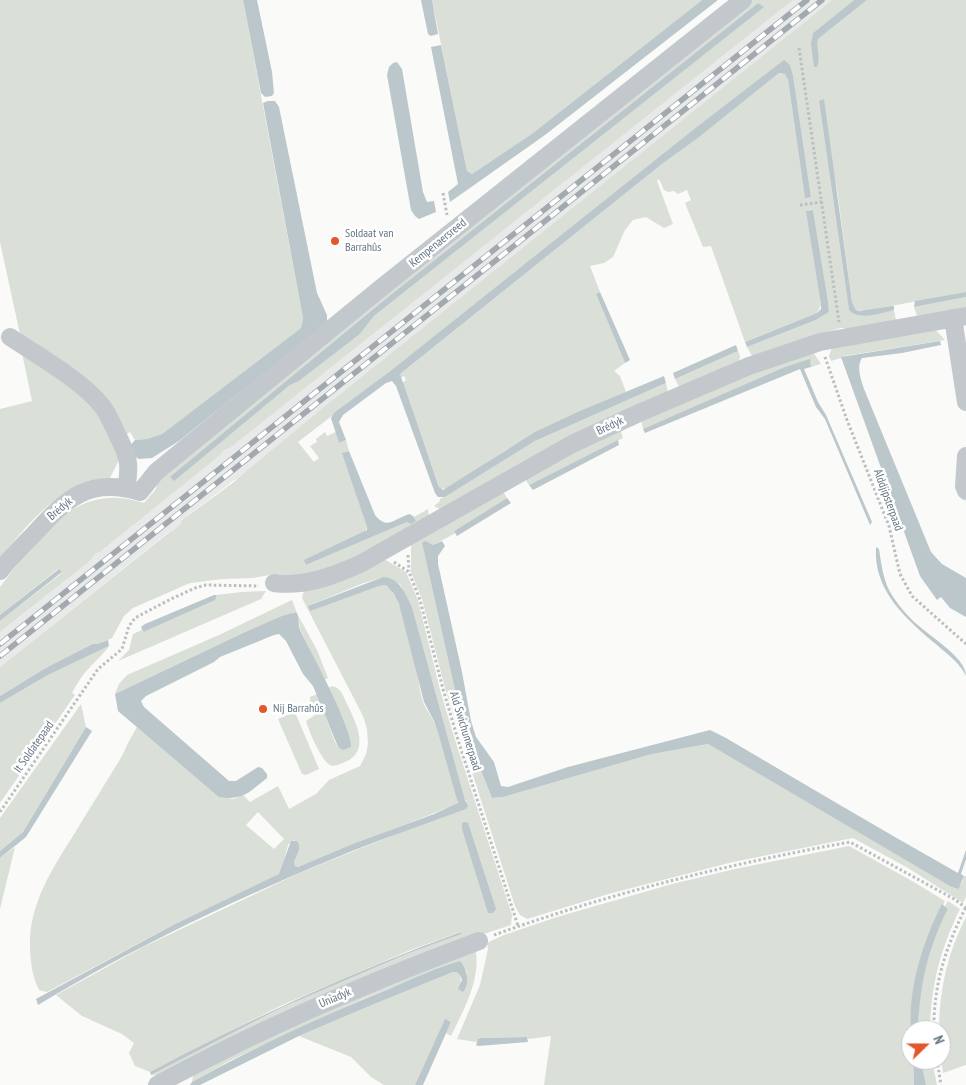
<!DOCTYPE html>
<html>
<head>
<meta charset="utf-8">
<style>
  body { margin:0 }
  #map { position:relative; width:966px; height:1085px; overflow:hidden; background:#fafaf8; font-family:"PT Sans Narrow",sans-serif }
  canvas { display:block }
  .north { position:absolute; left:901px; top:1020px; width:50px; height:50px; box-sizing:border-box; background:#fff; border:1px solid #c1c8cd; border-radius:50%; rotate:68deg; font-size:14px; font-weight:700; line-height:20px; text-align:center; color:#657683 }
  .north::after { content:''; display:block; margin:auto; width:18px; height:22px; background:#e4572e; clip-path:polygon(50% 0,100% 100%,50% 72%,0 100%) }
</style>
</head>
<body>
<div id="map">
<canvas width="966" height="1085"></canvas>
<div class="north">N</div>
</div>
<script>
const ctx = document.querySelector('canvas').getContext('2d');
ctx.lineJoin = 'round';
function fill(path, color) {
  ctx.fillStyle = color;
  ctx.fill(path, 'evenodd');
}
function trace(path, color, width, dash) {
  ctx.strokeStyle = color;
  ctx.lineWidth = width;
  ctx.lineCap = dash ? 'butt' : 'round';
  ctx.setLineDash(dash || []);
  ctx.stroke(path);
}
function label(font, color, halo, rows, align = 'center') {
  ctx.font = font + ' "PT Sans Narrow",sans-serif';
  ctx.lineWidth = 5;
  ctx.setLineDash([]);
  ctx.textBaseline = 'middle';
  ctx.strokeStyle = halo;
  ctx.fillStyle = color;
  for (const [text, x, y, turn = 0] of rows) {
    ctx.save();
    ctx.translate(x, y);
    ctx.rotate((+turn || 0) * Math.PI / 180);
    ctx.textAlign = isNaN(turn) ? turn : align;
    if (halo) ctx.strokeText(text, 0, 0);
    ctx.fillText(text, 0, 0);
    ctx.restore();
  }
}
fill(new Path2D(`
  M793,0H832L325,406L246,471L244,476L233,481L182,520L184,523L172,533L170,531L0,667V632L90,561L95,554L100,552L218,457L224,450L230,448Z`), '#e8e9e9');
fill(new Path2D(`
  M0,0H243L303,318L301,328L162,434L147,439L135,440L130,432L123,436L21,339L0,242Z
  M432,0H702L533,133L472,174L467,171Z
  M750,0H793L230,448L224,450L218,457L100,552L95,554L90,561L0,632V621L62,573L58,569L0,615V587C28,552 60,500 110,498C121,497 133,500 144,503L156,489L158,477ZM758,3L763,7L374,316L360,334L299,381L290,385L174,480L171,478L388,297Z
  M832,0H854L813,33L819,64L817,48L818,39L867,0H966V292L864,311L856,310L852,302L837,189L819,101L849,310L861,315L894,310L896,320L847,330L844,328H840L752,356L747,347L816,320L829,312L828,301L813,210L807,211L821,305L817,313L745,342L711,246L703,247L685,203L691,200L687,190L678,194L674,191L668,192L664,190L659,179L657,181L673,224L664,228L646,217L633,220L625,230L613,257L604,263L590,266L600,292L596,294L625,363L614,371L620,376L626,392C579,412 532,432 489,461C478,468 453,490 440,489L402,383L406,380L404,376L400,378V374L662,164L698,138L779,73L785,74L788,80L805,197H811L793,75L790,65L784,61L694,129L389,372L298,442L314,462L319,458L310,446L317,442L316,439L325,432L327,436L336,432L339,443L346,440L349,451L343,453L367,527L365,532L305,560L306,565L407,522L416,521L414,517L428,509L429,517L354,559L320,571L296,575L274,574L253,578L223,579L190,583L133,608L124,616L112,638L44,669L0,696V667L171,531L172,532L182,523L181,521C191,513 243,477 246,471L325,406Z
  M966,297V309L917,316L914,307Z
  M935,329L945,340L844,356L841,358L831,361L829,356L832,347Z
  M738,351L740,356L739,362L680,388L675,379Z
  M813,352L821,364L811,367L810,360L643,429L641,419L761,369Z
  M22,353L86,395L121,456L110,478C103,479 95,480 87,483C49,496 25,528 0,558V409L32,401Z
  M666,383L668,393L441,510L434,506L439,502L441,498L445,497L535,441Z
  M620,429L623,438L529,485L524,477Z
  M502,490L507,498L454,531L456,533L433,545L422,543L463,726L492,798L503,797L652,754L708,744L956,889L962,883L964,876H966V897L963,903L908,868L853,838L733,862L612,893L527,919L520,915L515,906L445,688L422,599L411,572V544Z
  M384,559L406,572L418,600L440,690L455,740L512,915L511,925L448,946L164,1076L151,1075L281,1008L409,953L461,933L460,932L408,951L280,1006L150,1072L135,1066L129,1053L134,1043L122,1034L82,1016L56,995L143,947L251,896L297,874L391,836L467,801L465,800L412,607L400,584L383,577L361,584L308,606L379,586L386,585C409,604 415,672 423,702C426,710 431,715 434,722C444,747 450,774 458,800L457,804L298,867L295,866L294,862L299,850L294,840L288,845L281,872L276,876L175,924L47,992L39,990C32,976 31,964 30,949C28,904 53,868 76,831C91,806 107,781 122,756L128,743L137,727L220,797L234,799L243,795L250,802L278,786L289,809L316,794L329,780L360,766L366,754L368,744L367,729L363,716L302,598L304,591ZM258,812L284,839L274,849L246,825Z
  M266,591L261,599L118,661L129,650L133,634L142,630V632L217,597V595L242,592Z
  M292,600L297,613L295,612L243,633L115,694L119,684L127,675L219,635Z
  M299,617L317,650L328,678L324,680L300,629Z
  M109,646C103,655 96,660 89,668C82,675 77,684 72,693L75,695L0,803V703L48,675Z
  M332,686C341,687 344,698 348,706C357,724 370,752 345,762C340,764 335,767 330,765C321,760 309,731 306,721L315,715L310,701V697L317,694L335,742L339,748L343,750L335,703L328,688Z
  M81,704L86,727L23,832L0,851V818Z
  M295,712L319,769L306,775L302,774L278,719Z
  M849,846L912,881L945,901C928,932 916,967 912,1002C910,1022 911,1041 911,1060H913L914,1085H544L551,1036L529,1039L527,1037L482,1038L476,1042L457,1039L480,985L488,949L487,943L504,935L557,917L672,884L735,869Z
  M15,847L0,909V858Z
  M948,901L960,909C940,950 931,985 930,1030H918C919,1017 919,1004 920,991C924,962 935,934 948,909L945,906Z
  M966,917V1065L943,1073L941,1059V1030H939V1026C940,987 948,952 966,917Z
  M475,947C482,978 464,1009 451,1036L446,1033L451,1022L445,1020L415,1085H384L371,1077L351,1057L299,1036L367,1007L453,972H456L460,975L461,983L467,979V972L460,961L363,999L231,1060L192,1082L194,1071L252,1041Z
  M921,1060H932L937,1085H926Z`), '#dadfd7');
fill(new Path2D(`
  M243,0H257L272,72L274,93L272,96L265,97L261,93Z
  M421,0H432L438,34L431,36L428,34Z
  M702,0H718L545,135L450,202L448,192L458,184L431,47L441,45L467,171L472,174L533,133Z
  M854,0H867L818,39C816,48 821,58 817,67H814L811,44L813,33Z
  M758,3L764,7L374,316L360,334L299,381L290,385L174,481L170,477L388,297Z
  M784,60L790,65L793,75L811,197L805,198L788,80L785,74L779,73L698,138L662,164L400,374L439,487L443,490L535,432L580,411L664,376L666,383L535,441L445,497H438L435,493L396,386L392,381L386,383L343,415L339,422L346,440L339,443L331,418L334,413L389,372L694,129Z
  M397,62L402,69L423,192L427,202L434,201L436,212L419,219L415,216L411,210L387,75L389,67L393,63Z
  M824,99L852,302L856,310L860,311L892,306H894V310C881,313 859,321 849,310L819,101Z
  M268,101H275L279,107L317,293L327,315V322L179,441L152,458L139,459L132,455L129,447L135,440L147,439L162,434L301,328L303,318L263,103Z
  M813,210L828,301L829,312L816,320L747,347L745,342L817,313L821,309V305L806,211Z
  M600,292L630,360L625,363L596,294Z
  M966,292V297L914,307L915,301Z
  M940,341L941,345L902,353L862,358C856,367 861,379 864,389L931,552L942,564L966,578V617L950,608L941,597L937,600L920,576L841,357Z
  M736,345L738,351L675,379L673,373Z
  M810,359L811,367L804,369L818,402L826,415L872,522L870,525L825,419L816,407L800,369L645,433L643,429L785,367Z
  M618,440L619,445L533,490L529,485Z
  M349,451L375,515C388,531 394,518 410,514L414,517L416,521L411,524L407,522L306,565L304,560L367,530V527L342,453Z
  M507,498L511,503L457,536L454,531Z
  M425,541L433,545L442,541L445,546L438,556V564L462,672L471,721L476,737L494,762L501,786L508,787L568,767L710,730L726,738C803,783 880,829 958,873L966,850V859L961,874L964,876L959,888L957,889L950,886L708,744L652,754L503,797L492,798L463,726L422,543Z
  M876,547L879,549C881,562 883,578 889,590C896,603 908,617 919,626C932,638 966,658 966,676C960,663 947,654 937,645C907,620 873,591 876,547Z
  M59,569L62,572L0,621V615Z
  M383,577C400,578 405,593 412,607L465,800L468,806L466,809C428,823 390,836 352,851C246,894 136,946 38,1005L36,999L175,924L279,874L291,841H297L299,845V850L294,862L295,866L298,867L353,844L434,814L458,803L439,736L434,721L424,702L399,604L394,594L386,585L379,586L310,611L308,606Z
  M214,595H217L215,600L143,632L141,627L145,624Z
  M296,612C301,618 297,623 300,630C302,635 305,639 307,644C316,661 353,732 351,747L343,750L339,748L336,742L313,686L303,674L286,641L279,634L274,635L220,657L214,662L146,696L141,701L144,707L229,781H236L258,767L262,768L267,774V778C249,792 243,801 219,797L118,711L115,694L243,633L282,616Z
  M108,640L109,646L48,675L0,703V696L44,669L93,644H98Z
  M86,727L92,731L26,837L0,858V851L23,832Z
  M465,822L468,823L496,909L493,913H488L462,829V823Z
  M942,904L948,909C927,950 920,984 918,1030H911C908,988 923,941 942,904Z
  M461,932V934L409,953L281,1008L151,1075L150,1072C251,1019 353,971 461,932Z
  M460,961C468,970 470,983 463,992L458,989L462,980L460,975L456,972H453L367,1007L299,1036L200,1085H190L192,1082C255,1047 322,1016 389,989C412,979 436,968 460,961Z
  M445,1019L451,1022L423,1085H415Z
  M527,1037L528,1042L478,1046L476,1045L478,1039L482,1038Z
  M913,1060H921L926,1085H914Z`), '#bbc7cb');
trace(new Path2D(`
  M799,48L839,322
  M443,193L447,215
  M800,205L822,202
  M825,357L847,420L889,526L900,574L912,596L966,644
  M408,555L409,571
  M394,562L409,572L420,600L443,689L458,740L518,926
  M0,812L98,669L122,649L129,626L135,618L171,599L195,588L206,585L259,586
  M494,935C610,893 729,864 850,842L954,899L966,908
  M934,1030C933,986 946,946 966,907
  M937,1060L941,1085`), '#bbbfc2', 3, [2.5, 2.5]);
trace(new Path2D(`
  M953,318L966,402
  M10,337C37,355 83,381 102,406C109,415 113,426 118,436C128,456 131,465 126,488
  M966,456L964,486L966,491
  M0,571C10,558 22,546 34,534C66,499 89,476 140,492L156,472L381,288L743,0
  M274,583C305,587 333,576 360,564L572,444L639,413L749,366L820,342L966,316
  M157,1085C261,1028 369,982 479,941`), '#c3c8cc', 18);
const rail = new Path2D(`
  M0,644L807,0
  M0,656L822,0`);
trace(rail, '#a2aab0', 5.5);
trace(rail, '#fff', 4, [11]);
for (const [x, y, r, color] of [
  [335,241,5,"#e4572e"],
  [263,709,5,"#e4572e"]
]) {
  const dot = new Path2D();
  dot.arc(x, y, r, 0, 2 * Math.PI);
  ctx.fillStyle = color;
  ctx.fill(dot);
  trace(dot, '#fff', 2);
}
label('12px', '#657683', '#fff', [
  ["Soldaat van",345,234],
  ["Barrahûs",345,248],
  ["Nij Barrahûs",273,709]
], 'left');
label('12px', '#657683', '#fff', [
  ["Kempenaersreed",438,243,-39],
  ["Brédyk",610,426,-25],
  ["Alddjipsterpaad",888,500,70],
  ["Brédyk",60,509,-40],
  ["Ald Swichumerpaad",465,731,73],
  ["It Soldatepaad",34,747,-55],
  ["Uniadyk",335,998,-23]
]);
</script>
</body>
</html>
